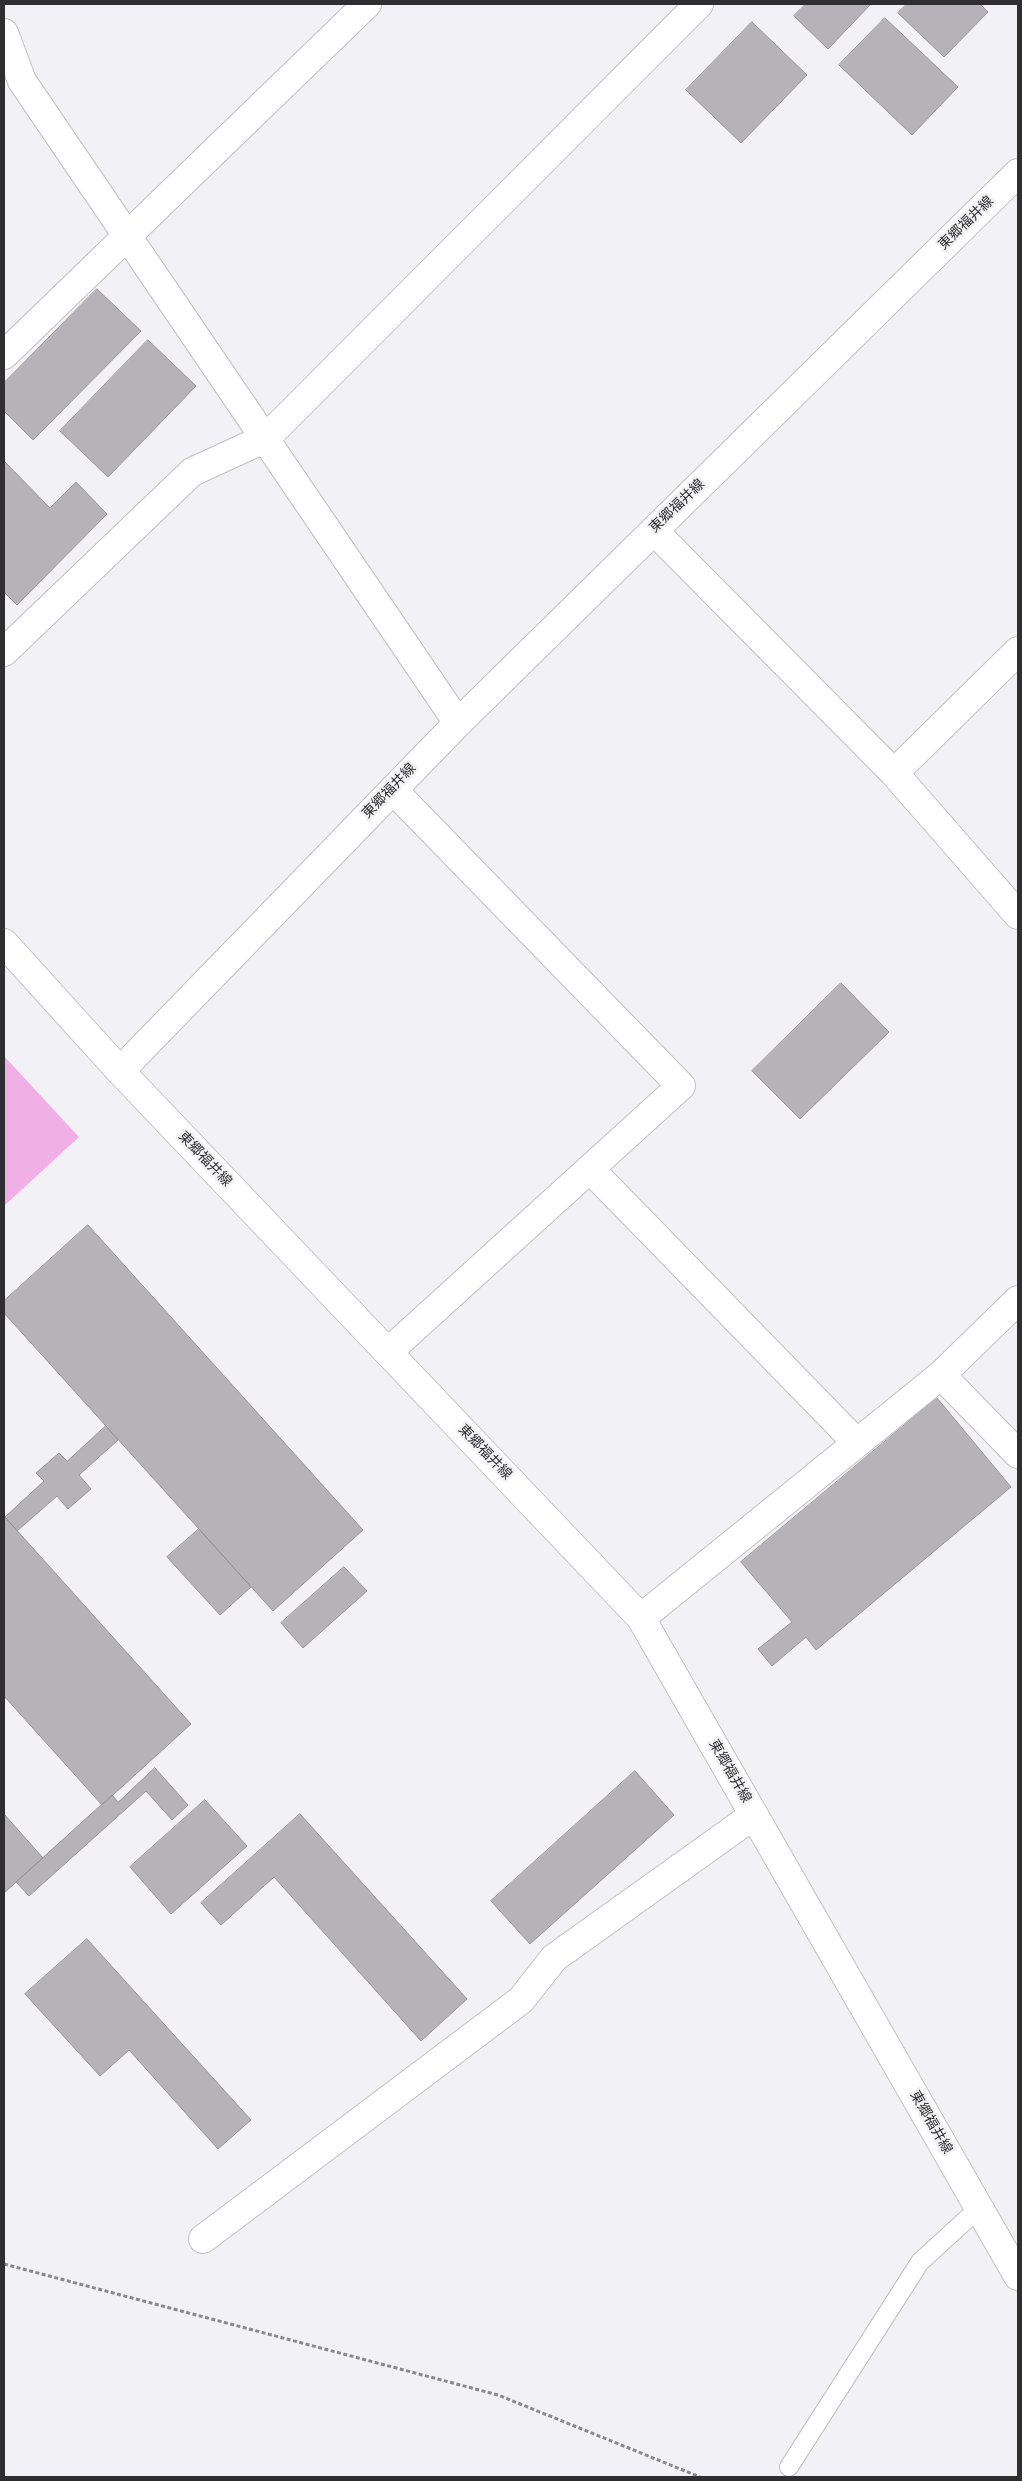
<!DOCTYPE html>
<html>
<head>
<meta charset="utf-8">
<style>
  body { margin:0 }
  #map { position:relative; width:1022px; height:2481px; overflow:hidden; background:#f2f1f6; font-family:Overpass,sans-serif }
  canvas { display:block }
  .frame { position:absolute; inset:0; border:5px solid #2f2f31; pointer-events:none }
</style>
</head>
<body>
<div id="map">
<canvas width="1022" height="2481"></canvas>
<div class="frame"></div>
</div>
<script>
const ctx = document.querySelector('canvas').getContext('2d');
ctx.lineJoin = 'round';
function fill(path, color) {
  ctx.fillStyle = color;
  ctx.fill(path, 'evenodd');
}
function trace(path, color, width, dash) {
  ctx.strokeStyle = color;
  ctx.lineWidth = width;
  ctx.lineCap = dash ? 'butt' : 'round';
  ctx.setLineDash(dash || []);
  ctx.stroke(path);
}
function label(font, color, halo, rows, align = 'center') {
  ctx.font = font + ' Overpass,"Noto Sans JP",sans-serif';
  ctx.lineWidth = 5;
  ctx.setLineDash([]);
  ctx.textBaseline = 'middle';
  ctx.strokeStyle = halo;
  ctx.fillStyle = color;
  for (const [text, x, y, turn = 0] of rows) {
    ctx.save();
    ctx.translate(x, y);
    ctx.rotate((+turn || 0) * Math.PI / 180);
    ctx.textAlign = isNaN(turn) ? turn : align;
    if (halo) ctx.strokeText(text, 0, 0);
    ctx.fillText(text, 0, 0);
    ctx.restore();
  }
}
fill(new Path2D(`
  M4,1056L79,1137L4,1206Z`), '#f0b0e5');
const building = new Path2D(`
  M806,4H871L828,49L794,16Z
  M907,4H980L988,12L944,57L898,13Z
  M885,18L958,87L912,135L839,65Z
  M752,22L807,75L741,143L686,90Z
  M97,289L141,331L33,440L4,411V383Z
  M148,340L196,386L108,477L60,431Z
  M4,461L50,508L76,482L107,514L17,605L4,592Z
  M841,983L889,1032L800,1119L752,1071Z
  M88,1225L363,1530L273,1611L4,1313V1301Z
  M937,1398L1011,1487L816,1650L806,1637L772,1666L758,1649L792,1622L741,1562Z
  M106,1426L118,1440L79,1475L91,1489L68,1509L57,1496L17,1531L5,1517L44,1481L36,1473L59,1453L67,1461Z
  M4,1516L191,1724L102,1805L4,1696Z
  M199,1529L251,1587L220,1615L167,1557Z
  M344,1567L367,1591L303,1648L281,1623Z
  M155,1768L188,1805L172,1820L146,1791L29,1896L16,1882L112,1795L118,1802Z
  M635,1771L674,1815L530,1944L491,1901Z
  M205,1800L247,1846L171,1914L130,1867Z
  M4,1814L43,1858L4,1893Z
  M300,1814L467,1999L421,2041L274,1877L221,1925L201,1903Z
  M87,1939L251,2120L218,2149L129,2050L100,2076L25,1994Z`);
fill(building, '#b6b3b8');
trace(building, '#98959a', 1);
const service = new Path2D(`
  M789,2467L920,2262L979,2208`);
const pedestrian = new Path2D(`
  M941,1375L1018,1300`);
const minor = new Path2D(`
  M4,33L22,81L458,723
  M4,355L367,4
  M654,531L894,773L1018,915
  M4,652L192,472L266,438L699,4
  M894,773L1018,651
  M4,943L120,1071
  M590,1169L857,1443
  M388,1352L681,1086L393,790
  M641,1618L941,1375L1018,1454
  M203,2239L521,2000L554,1958L754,1815`);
const secondary = new Path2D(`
  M1018,173L458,723L120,1071L641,1618L1018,2276`);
trace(service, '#c0c0c5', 20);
trace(pedestrian, '#c0c0c5', 30);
trace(minor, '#c0c0c5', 30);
trace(secondary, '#c0c0c5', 30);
trace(new Path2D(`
  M4,2264L498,2395L700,2477`), '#89898c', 3, [4, 2.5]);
trace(service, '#fff', 18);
trace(pedestrian, '#fff', 28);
trace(minor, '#fff', 28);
trace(secondary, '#fff', 28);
label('14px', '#2f2f31', '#f2f1f6', [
  ["東郷福井線",967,224,-44],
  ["東郷福井線",678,507,-44],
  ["東郷福井線",390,792,-46],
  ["東郷福井線",204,1160,46],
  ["東郷福井線",484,1453,46],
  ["東郷福井線",729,1772,60],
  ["東郷福井線",930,2123,60]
]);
</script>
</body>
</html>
